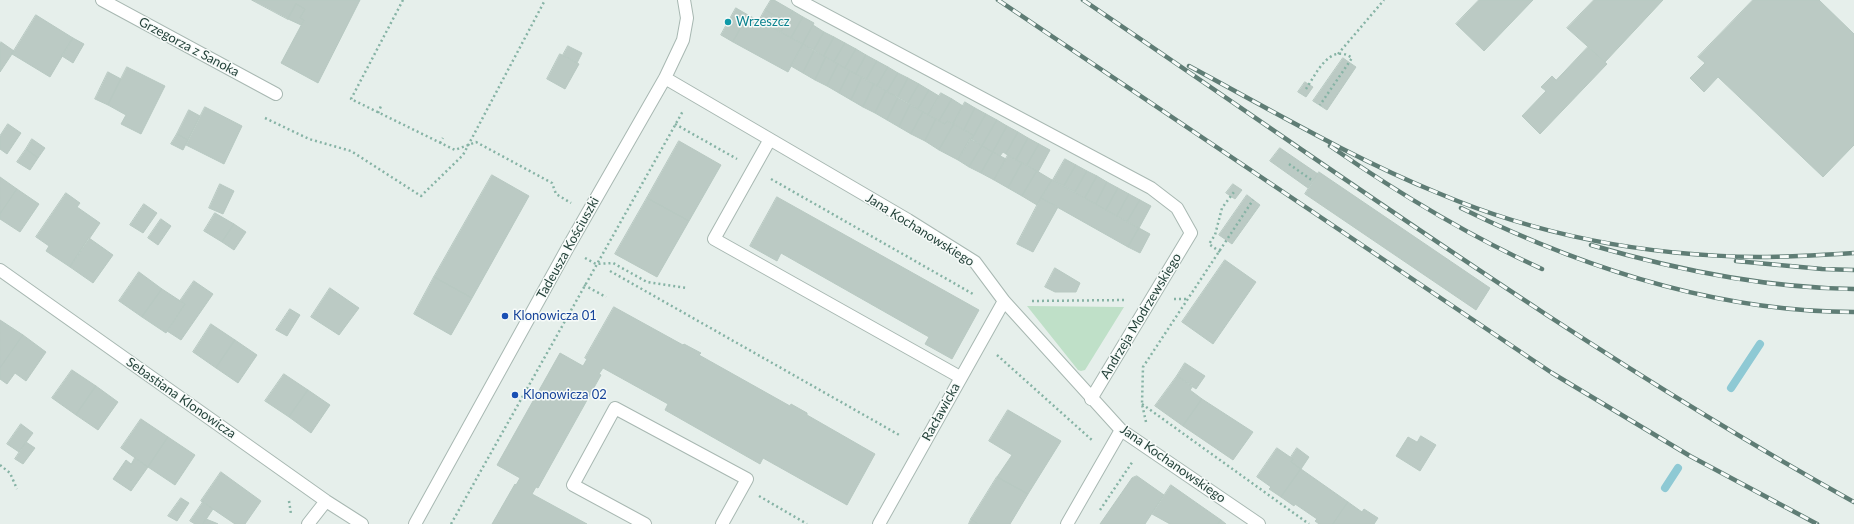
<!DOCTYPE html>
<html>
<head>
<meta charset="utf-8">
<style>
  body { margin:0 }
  canvas { display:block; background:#e6efeb }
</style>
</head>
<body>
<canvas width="1854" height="524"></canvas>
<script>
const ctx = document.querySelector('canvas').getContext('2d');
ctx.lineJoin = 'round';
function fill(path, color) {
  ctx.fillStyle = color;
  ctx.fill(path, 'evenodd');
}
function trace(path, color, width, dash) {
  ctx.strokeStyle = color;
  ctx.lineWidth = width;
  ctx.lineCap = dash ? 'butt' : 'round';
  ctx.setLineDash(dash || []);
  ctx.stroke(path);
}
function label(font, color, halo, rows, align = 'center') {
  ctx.font = font + ' Lato,sans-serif';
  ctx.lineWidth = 3;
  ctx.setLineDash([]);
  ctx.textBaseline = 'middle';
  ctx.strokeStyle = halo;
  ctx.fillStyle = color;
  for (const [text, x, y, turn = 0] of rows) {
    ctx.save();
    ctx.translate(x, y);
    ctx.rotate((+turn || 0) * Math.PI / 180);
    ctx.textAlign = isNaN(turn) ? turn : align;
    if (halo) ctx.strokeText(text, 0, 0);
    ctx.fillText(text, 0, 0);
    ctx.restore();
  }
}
fill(new Path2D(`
  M1027,306L1124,307L1085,370L1081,371L1078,370Z`), '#bfe0c8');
trace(new Path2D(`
  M1731,388L1760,344
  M1665,488L1678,468`), '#8ec9d4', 8);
const building = new Path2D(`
  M252,0H360L318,83L281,63L304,20L300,18L305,9L296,4L288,19Z
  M771,0H774L793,11L787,22L765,10Z
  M1479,0H1533L1484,51L1456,24Z
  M1594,0H1663L1605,62L1567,28Z
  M1753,0H1819L1854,34V145L1823,177L1718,77L1704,92L1690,78L1705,63L1698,57Z
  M296,4L305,9L300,18L304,20L301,25L288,19Z
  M736,8L748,15L733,42L721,35Z
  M765,10L787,22L781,32L759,21Z
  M793,11L803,17L791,38L781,32Z
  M36,15L73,38L50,77L12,54Z
  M748,15L803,44L788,72L733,42Z
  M803,17L814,23L803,44L791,38Z
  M813,25L824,32L814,50L803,44Z
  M824,32L834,37L824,56L814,50Z
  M834,37L845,43L834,62L824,56Z
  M73,38L84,44L73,63L62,56Z
  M1,42L14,51L0,72V43Z
  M845,43L856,49L845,68L834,62Z
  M803,44L814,51L803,73L791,66Z
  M568,46L582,53L577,63L563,55Z
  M1588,47L1607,64L1540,134L1522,116L1546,91L1541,87L1552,76L1556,80Z
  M856,49L866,55L856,74L845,68Z
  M814,51L826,57L815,80L803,73Z
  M560,54L579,64L565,89L547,79Z
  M866,55L877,61L866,80L856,74Z
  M826,57L838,64L827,86L815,80Z
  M1343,58L1356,67L1327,110L1313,101Z
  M877,61L888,67L877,86L866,80Z
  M838,64L850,71L839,93L827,86Z
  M127,67L165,86L141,134L121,124L126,115L108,105Z
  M888,67L898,73L887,92L877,86Z
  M850,71L862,77L851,100L839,93Z
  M108,72L121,79L108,105L95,99Z
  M898,73L908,78L898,97L887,92Z
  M862,77L874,84L863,107L851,100Z
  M908,78L919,84L908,103L898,97Z
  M1305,82L1313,87L1306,97L1298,92Z
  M874,84L886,91L875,113L863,107Z
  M919,84L929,90L918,109L908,103Z
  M929,90L939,96L928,115L918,109Z
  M886,91L898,98L887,120L875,113Z
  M941,93L952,99L939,121L928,115Z
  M898,98L910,105L899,127L887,120Z
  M952,99L963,106L953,124L947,121L945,124L939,121Z
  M965,102L975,108L964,130L953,124Z
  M910,105L923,112L911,134L899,127Z
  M205,107L242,126L224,164L186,145Z
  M975,108L986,114L972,139H970L973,135L964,130Z
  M189,110L200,116L188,140L177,134Z
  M923,112L936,119L925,141L911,134Z
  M986,114L997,120L982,146L972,139Z
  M936,119L945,124L947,121L954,124L939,150L925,141Z
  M997,120L1007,126L993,152L982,146Z
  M8,124L21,133L7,154L0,149V136Z
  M954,124L973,135L958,160L939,150Z
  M1007,126L1018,132L1006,154L1003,152L1000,156L993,152Z
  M1018,132L1028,138L1016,160L1006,154Z
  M177,134L188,140L183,150L171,144Z
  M1028,138L1039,144L1027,165L1016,160Z
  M32,139L45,148L38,158L26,149Z
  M970,139L982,146L969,167L958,160Z
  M679,141L721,165L689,221L647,198Z
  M1039,144L1050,150L1038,172L1027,165Z
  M982,146L993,152L981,173L969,167Z
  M1280,148L1318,174L1308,188L1270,161Z
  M26,149L38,158L30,170L17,162Z
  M993,152L1006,159L994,180L981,173Z
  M1008,155L1022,163L1008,188L994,180Z
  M1065,159L1076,165L1064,186L1053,180Z
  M1022,163L1037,171L1022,196L1008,188Z
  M1076,165L1087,171L1075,192L1064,186Z
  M1037,171L1052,180L1037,205L1022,196Z
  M1087,171L1097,176L1085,198L1075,192Z
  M1319,172L1490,288L1476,310L1305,194Z
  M492,175L529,196L472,298L434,277Z
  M1097,176L1107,182L1096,204L1085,198Z
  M0,177L17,189L0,214Z
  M1052,180L1139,228L1128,247L1041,198Z
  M1107,182L1118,188L1106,210L1096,204Z
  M220,184L234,191L223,214L209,208Z
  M1233,184L1242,190L1235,199L1226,193Z
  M1118,188L1129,194L1117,216L1106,210Z
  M17,189L39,204L20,232L0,219V214Z
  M66,193L80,203L77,207L100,223L70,267L46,251L49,246L36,237Z
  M1129,194L1140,200L1127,222L1117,216Z
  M1247,195L1260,205L1232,244L1219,235Z
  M777,197L979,310L952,359L925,344L929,337L781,253L777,261L750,246Z
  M647,198L689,221L657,277L615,254Z
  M1041,198L1058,207L1033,252L1017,244Z
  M1140,200L1151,206L1139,228L1127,222Z
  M144,204L157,213L143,233L130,225Z
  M215,213L234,224L222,242L204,231Z
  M161,219L171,226L158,245L148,238Z
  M234,224L246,232L234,250L222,242Z
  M1139,228L1150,234L1140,253L1128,247Z
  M89,238L113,255L93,283L70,267Z
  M1225,260L1256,282L1213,344L1182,322Z
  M1055,268L1080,283L1076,292H1055L1045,287Z
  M139,272L162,289L142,317L119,301Z
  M434,277L472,298L451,335L414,314Z
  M194,281L213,294L181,340L167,331L185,304L180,301Z
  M330,288L359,308L339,335L311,317Z
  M162,289L185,304L166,333L142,317Z
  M614,307L683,345L684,344L701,353L699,355L790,406L791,404L807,413V415L875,454L847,505L763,458L760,464L665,410L668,404L603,368L599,374L601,375L538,488L536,487L532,494L587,524H492L515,484L516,485L520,478L497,465L560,353L583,366L587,359L585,358Z
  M290,309L300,315L287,336L276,330Z
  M0,320L23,335L0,368Z
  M211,324L235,340L216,368L193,352Z
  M23,335L46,352L26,381L15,373L7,384L0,379V368Z
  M235,340L257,355L238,383L216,368Z
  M1185,363L1205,376L1196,389L1177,376Z
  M72,370L96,386L76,415L52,398Z
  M284,374L308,390L289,417L265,401Z
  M1177,376L1193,386L1190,390L1202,399L1183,426L1155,406Z
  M96,386L118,402L98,430L76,415Z
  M308,390L330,405L311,433L289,417Z
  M1202,399L1253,432L1233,460L1183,426Z
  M1008,410L1061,441L1028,494L997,477L1012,455L989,441Z
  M141,419L168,437L148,467L121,448Z
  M21,424L33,433L19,452L7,444Z
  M1421,436L1436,445L1420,471L1396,456L1408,437L1417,442Z
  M168,437L195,455L175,485L148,467Z
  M26,442L35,448L23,464L15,459Z
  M1277,448L1293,459L1291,462L1301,469L1281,497L1269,489L1271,487L1257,477Z
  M1297,448L1309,457L1301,469L1291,462L1293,459L1291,457Z
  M135,458L148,467L131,491L113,479L126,460L131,464Z
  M1301,469L1348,502L1333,524H1319L1315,521L1317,519L1295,504L1294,506L1281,497Z
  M221,472L261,501L245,524H235L201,501Z
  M1137,476L1164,495L1145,524H1100L1132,478Z
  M997,477L1028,494L1010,524H978L971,519Z
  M1171,485L1221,520L1218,524H1170L1152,514Z
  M181,498L189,503L177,521L168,516Z
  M203,502L213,509L203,524H195L190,521Z
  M1348,502L1362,512L1364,509L1378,518L1374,524H1333Z
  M206,519L216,523L218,524H203Z
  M971,519L978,524H969Z
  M1221,520L1226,524H1218Z`);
fill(building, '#bbcac4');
trace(building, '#b8c9c2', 1);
const minor = new Path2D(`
  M102,0L276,94
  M798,0L1151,188L1177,208L1191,233L1091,399
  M665,78L908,220L975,262L1004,301L1121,430L1259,524
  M769,141L714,239L960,377
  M0,270L326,501L362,524
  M308,524L326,501
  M415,524L567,249L665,78L683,40L687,18L684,0
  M645,524L573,485L615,408L747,479L722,524
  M879,524L1004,301
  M1067,524L1121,430`);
trace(minor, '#a8b8b2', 14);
trace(new Path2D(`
  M403,0L351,99L455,150L476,142L552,183L556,194L571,203
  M1338,54L1384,0
  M1306,89C1316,74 1330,42 1352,58L1320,105
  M378,113L381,106
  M265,118L309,139L351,151L421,196L463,155L545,0
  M675,124L737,159
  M440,143L443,138
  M1289,164L1313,181
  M771,179L973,294
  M1220,252L1209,244L1215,235L1222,208L1234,192
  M585,258L596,264L613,263L647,282L687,288
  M610,271L901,436
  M584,285L606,297
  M1174,299H1189
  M1032,301L1127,300
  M997,355L1093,441
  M1142,404L1309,524
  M1146,422L1142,404L1143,367L1253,200
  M0,465L10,473L17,489
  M759,496L807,524
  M289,501L291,514
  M1100,510L1133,461
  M451,524L683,111`), '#86b3a5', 2.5, [2, 3]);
trace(minor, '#fff', 12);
const rail = new Path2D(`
  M998,0L1552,373L1690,456L1817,524
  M1083,0C1337,172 1586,353 1854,502
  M1189,66C1271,110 1352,158 1438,193C1539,236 1649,256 1759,257C1790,257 1822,255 1854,253
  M1330,146C1398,193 1467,235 1542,269
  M1461,208C1583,268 1717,312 1854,312
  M1591,245C1677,270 1764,288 1854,289
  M1736,261L1822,269L1854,270`);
trace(rail, '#5f7d75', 4.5);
trace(rail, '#f7fbf9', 3, [9]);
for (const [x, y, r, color] of [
  [728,22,4,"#0f9aa8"],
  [505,316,4,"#1a4fb4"],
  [515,395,4,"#1a4fb4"]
]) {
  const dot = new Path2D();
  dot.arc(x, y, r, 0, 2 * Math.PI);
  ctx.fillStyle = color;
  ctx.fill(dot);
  trace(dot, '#f7fbf9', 1.5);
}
label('13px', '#0d838f', '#f7fbf9', [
  ["Wrzeszcz",736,22]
], 'left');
label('13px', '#24423a', '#f7fbf9', [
  ["Grzegorza z Sanoka",189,47,28],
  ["Jana Kochanowskiego",920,230,32],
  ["Tadeusza Kościuszki",568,248,-61],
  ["Andrzeja Modrzewskiego",1141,316,-59],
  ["Sebastiana Klonowicza",181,398,35],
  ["Racławicka",941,412,-61],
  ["Jana Kochanowskiego",1173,464,35]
]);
label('13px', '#164399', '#f7fbf9', [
  ["Klonowicza 01",513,316],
  ["Klonowicza 02",523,395]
], 'left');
</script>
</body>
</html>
